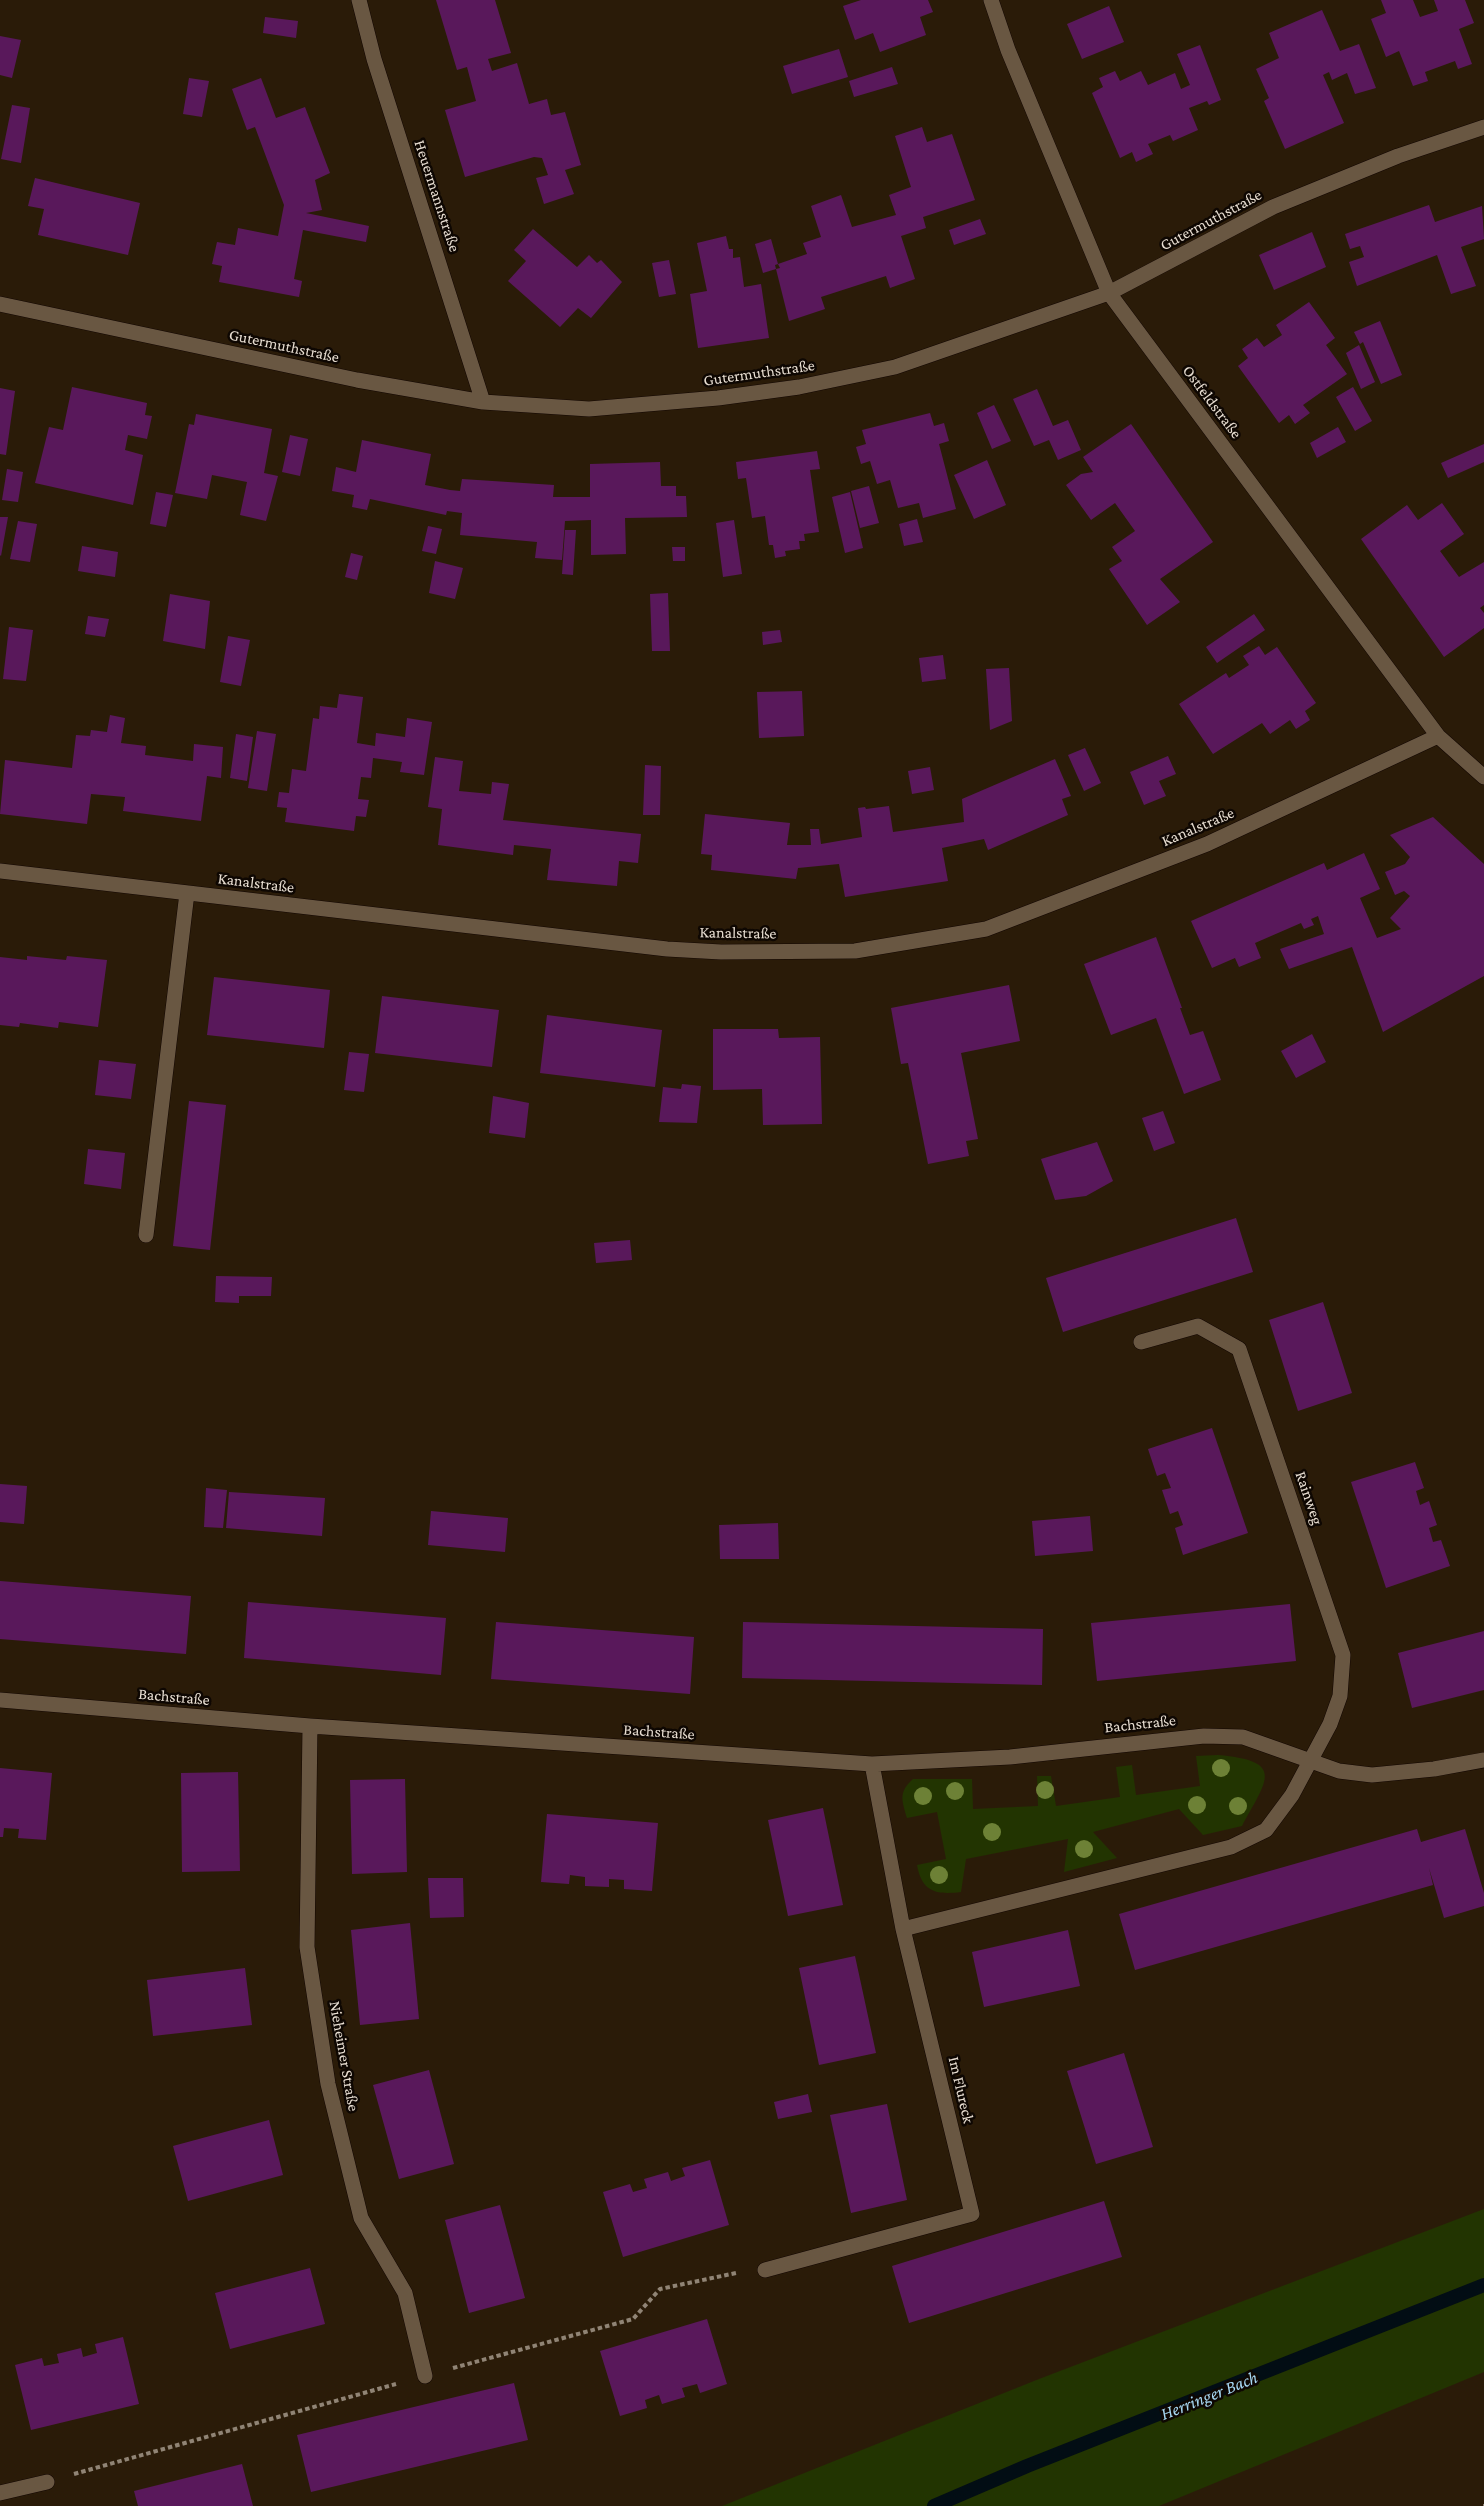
<!DOCTYPE html>
<html>
<head>
<meta charset="utf-8">
<style>
  body { margin:0 }
  canvas { display:block; background:#2a1b08 }
</style>
</head>
<body>
<canvas width="1484" height="2506"></canvas>
<script>
const ctx = document.querySelector('canvas').getContext('2d');
ctx.lineJoin = 'round';
function fill(path, color) {
  ctx.fillStyle = color;
  ctx.fill(path, 'evenodd');
}
function trace(path, color, width, dash) {
  ctx.strokeStyle = color;
  ctx.lineWidth = width;
  ctx.lineCap = dash ? 'butt' : 'round';
  ctx.setLineDash(dash || []);
  ctx.stroke(path);
}
function label(font, color, halo, rows, align = 'center') {
  ctx.font = font + ' "Crimson Pro",serif';
  ctx.lineWidth = 5;
  ctx.setLineDash([]);
  ctx.textBaseline = 'middle';
  ctx.strokeStyle = halo;
  ctx.fillStyle = color;
  for (const [text, x, y, turn = 0] of rows) {
    ctx.save();
    ctx.translate(x, y);
    ctx.rotate((+turn || 0) * Math.PI / 180);
    ctx.textAlign = isNaN(turn) ? turn : align;
    if (halo) ctx.strokeText(text, 0, 0);
    ctx.fillText(text, 0, 0);
    ctx.restore();
  }
}
fill(new Path2D(`
  M1218,1755C1286,1761 1267,1780 1242,1826L1203,1835L1179,1809L1093,1832L1117,1858L1064,1872L1068,1839L966,1859L961,1892C936,1895 922,1892 917,1865L946,1859L937,1812L907,1818C902,1801 898,1792 913,1779H972L973,1809L1038,1806L1037,1776H1051L1056,1806L1120,1797L1116,1767L1132,1765L1136,1795L1200,1786L1196,1756Z
  M1484,2209V2372L1159,2506H722L1039,2379Z`), '#223401');
trace(new Path2D(`
  M934,2506L1027,2466L1484,2285`), '#020d14', 14);
fill(new Path2D(`
  M436,0H495L511,53L488,59L492,71L517,63L529,104L547,99L551,115L565,112L581,165L565,170L574,194L544,204L536,178L548,175L542,158L534,157L465,177L445,110L476,101L467,67L457,70Z
  M861,0H928L933,12L920,17L926,35L880,52L873,33L855,40L843,6Z
  M1381,0H1413L1420,17L1438,11L1434,0H1465L1474,23L1459,29L1472,64L1458,69L1455,61L1425,72L1428,81L1413,86L1399,51L1386,57L1371,19L1386,13Z
  M1109,6L1124,42L1082,59L1067,24Z
  M1322,10L1340,51L1359,44L1376,88L1355,94L1347,73L1332,80L1329,72L1323,75L1344,123L1285,149L1264,101L1269,98L1256,69L1279,58L1269,33Z
  M265,17L298,21L296,38L263,33Z
  M0,36L21,40L12,78L0,75Z
  M1200,45L1221,100L1209,105L1207,101L1189,108L1198,130L1173,141L1170,135L1148,144L1153,154L1136,162L1132,152L1120,158L1092,93L1103,87L1099,78L1115,71L1120,81L1141,71L1148,85L1175,73L1181,89L1190,85L1177,54Z
  M839,49L848,77L792,94L783,66Z
  M892,67L898,84L854,97L849,81Z
  M189,78L209,81L202,117L183,114Z
  M261,78L276,118L305,107L330,173L315,180L322,210L306,213L369,226L366,242L303,230L294,279L302,281L299,297L219,282L222,266L212,264L217,242L235,245L238,228L278,236L284,205L255,127L247,130L232,89Z
  M12,105L30,108L21,163L1,159Z
  M922,127L927,142L952,134L975,200L923,217L926,228L901,236L915,279L890,288L886,276L821,297L825,309L789,321L776,269L780,268L778,264L807,254L803,243L821,237L811,206L841,195L852,227L896,215L889,195L911,187L895,136Z
  M35,178L140,203L128,255L38,235L44,209L28,206Z
  M1429,205L1435,222L1482,206L1484,239L1461,247L1476,286L1451,294L1437,255L1357,286L1349,262L1364,257L1360,246L1350,249L1345,234Z
  M980,219L986,234L954,245L949,230Z
  M533,229L577,267L589,255L597,263L601,260L622,282L591,318L578,308L560,327L508,281L526,261L514,250Z
  M1312,232L1326,267L1274,290L1259,255Z
  M726,236L729,249H733V258L740,257L744,287L761,284L769,338L698,348L690,294L707,291L697,243Z
  M771,239L778,264L775,265L776,269L763,273L755,244Z
  M669,260L676,294L659,297L652,263Z
  M1309,302L1335,338L1326,345L1347,374L1303,405L1310,413L1295,424L1289,415L1279,423L1238,366L1248,358L1242,349L1257,338L1264,347L1282,335L1276,325Z
  M1380,321L1402,375L1381,384L1363,342L1360,344L1354,332Z
  M1359,345L1375,382L1361,389L1346,353Z
  M72,387L147,403L145,415L152,416L147,439L128,435L125,450L143,455L133,505L35,483L49,427L63,430Z
  M1353,387L1372,421L1355,431L1336,397Z
  M0,388L15,391L6,455L0,454Z
  M1037,389L1053,426L1068,420L1081,450L1058,460L1049,440L1034,446L1013,399Z
  M994,405L1011,441L992,449L977,413Z
  M930,413L934,426L944,423L949,441L939,444L956,509L923,518L919,503L898,508L890,480L877,484L870,461L861,464L856,447L866,444L862,430Z
  M196,414L272,429L264,473L278,476L266,521L240,515L247,482L212,475L207,499L175,493L189,424L194,425Z
  M1131,424L1213,542L1160,579L1180,602L1147,625L1109,569L1122,561L1112,547L1135,531L1115,503L1091,520L1066,485L1081,474L1093,472L1083,457Z
  M1338,427L1346,442L1317,458L1310,443Z
  M290,435L308,439L300,476L282,472Z
  M362,440L431,454L425,485L450,490L460,491L462,479L554,485L553,497H590V464L660,462L661,486H676V496H686L687,517L625,518L626,554L591,555V520L565,521L562,560L535,558L537,542L460,535L462,513L447,511L446,515L370,499L367,510L352,507L354,495L332,491L336,467L356,472Z
  M1484,444V462L1448,478L1441,463Z
  M817,451L820,469L810,470L819,532L804,534L805,541H799L800,549L785,551L786,556L775,558L773,545H769L765,516L752,518L746,478L738,479L736,462Z
  M987,460L1006,505L974,519L954,475Z
  M7,469L23,472L18,502L2,500Z
  M869,486L879,523L860,528L851,491Z
  M156,492L173,495L166,527L150,524Z
  M850,492L863,548L845,553L832,497Z
  M1442,503L1464,534L1440,551L1459,577L1484,562V605L1480,608L1484,613V628L1444,657L1361,539L1407,505L1418,520Z
  M0,517H8L1,556L0,555Z
  M917,519L923,542L904,546L899,524Z
  M734,520L742,574L723,577L716,523Z
  M18,521L37,524L30,562L10,559Z
  M428,526L442,529L436,554L422,551Z
  M565,530H576L573,575L562,574Z
  M82,546L118,552L115,577L78,571Z
  M672,547H685V561H673Z
  M351,553L363,556L357,580L345,577Z
  M435,561L463,568L455,599L429,593Z
  M668,593L670,651H652L650,594Z
  M170,594L210,601L205,649L163,641Z
  M1254,614L1265,630L1217,663L1206,647Z
  M88,616L109,619L105,637L85,634Z
  M9,627L33,630L26,681L3,679Z
  M780,630L782,642L763,645L762,632Z
  M228,636L250,640L241,686L220,682Z
  M1259,646L1265,655L1277,647L1316,703L1305,711L1310,720L1296,729L1290,720L1270,734L1262,723L1213,754L1179,704L1226,673L1229,678L1249,665L1243,656Z
  M943,655L946,679L922,682L919,658Z
  M1009,668L1012,721L990,730L986,669Z
  M802,691L804,736L759,738L757,692Z
  M339,694L363,697L357,743L375,746L376,733L405,737L407,718L432,722L424,775L400,772L402,762L373,758L371,778L361,777L358,799L369,800L366,817L356,816L354,831L285,822L287,808L277,807L279,792L289,793L292,769L306,771L313,718L319,719L320,706L337,708Z
  M110,715L125,718L121,743L146,746L145,755L193,761L194,744L223,747L221,778L207,776L201,821L123,811L125,797L91,794L87,824L0,814L5,760L72,768L76,735L90,736L91,730L107,732Z
  M257,731L276,734L267,791L248,788Z
  M236,734L253,737L247,781L230,778Z
  M1085,748L1101,783L1084,791L1068,755Z
  M1168,756L1176,774L1159,781L1166,796L1144,805L1130,772Z
  M435,757L463,761L459,791L491,794L492,782L509,784L503,820L641,834L638,863L619,861L617,886L547,880L551,849L514,845L513,855L438,845L442,809L428,807Z
  M1055,759L1071,796L1062,799L1068,815L988,850L984,839L942,848L948,881L845,897L839,864L798,868L796,879L711,870L712,855L701,854L705,814L790,823L787,845H811L810,829H819L821,844L862,837L858,808L865,807L866,809L889,806L893,832L964,822L962,799Z
  M645,765L661,766L660,815H643Z
  M930,767L934,790L912,794L908,771Z
  M1433,817L1484,864V976L1383,1032L1352,947L1289,969L1280,949L1324,934L1318,916L1311,919L1314,925L1304,929L1301,923L1255,943L1261,958L1239,967L1235,958L1212,968L1191,921L1324,863L1327,870L1364,853L1380,889L1360,898L1377,938L1401,929L1390,918L1410,896L1404,891L1395,895L1385,872L1405,864L1410,857L1390,835Z
  M1156,937L1182,1008H1180L1190,1035L1203,1031L1221,1080L1184,1094L1156,1018L1111,1035L1084,964Z
  M27,956L66,960L67,956L107,960L98,1027L59,1022L58,1028L20,1023L19,1027L0,1025V957L27,960Z
  M214,977L330,990L324,1048L207,1035Z
  M1009,985L1020,1041L961,1053L978,1139L966,1141L969,1156L928,1164L908,1063L901,1064L891,1008Z
  M382,996L499,1010L492,1067L375,1053Z
  M547,1015L662,1030L655,1087L540,1073Z
  M713,1029H778L779,1038L820,1037L822,1124L763,1125L762,1089L713,1090Z
  M1312,1034L1326,1062L1296,1078L1281,1051Z
  M349,1052L369,1054L364,1092L344,1090Z
  M99,1060L136,1064L131,1099L95,1095Z
  M682,1084L701,1086L697,1123L659,1122L663,1087L681,1089Z
  M493,1096L529,1103L525,1138L489,1133Z
  M189,1101L226,1105L210,1250L173,1246Z
  M1163,1111L1175,1143L1154,1151L1142,1118Z
  M1097,1142L1113,1181L1086,1196L1055,1200L1041,1159Z
  M88,1149L125,1153L121,1189L84,1184Z
  M1236,1218L1253,1272L1063,1332L1046,1278Z
  M630,1240L632,1260L596,1263L594,1243Z
  M216,1276L272,1277L271,1296H239V1303L215,1302Z
  M1323,1302L1352,1393L1298,1411L1269,1320Z
  M1212,1428L1248,1533L1183,1555L1175,1528L1183,1525L1178,1511L1170,1514L1162,1490L1171,1488L1165,1473L1157,1476L1148,1449Z
  M1415,1462L1424,1488L1416,1491L1420,1505L1429,1501L1437,1525L1429,1528L1433,1542L1441,1540L1450,1566L1386,1588L1351,1482Z
  M0,1484L27,1486L24,1524L0,1522Z
  M206,1488L227,1490L223,1528L204,1527Z
  M229,1492L325,1498L322,1536L226,1528Z
  M431,1511L508,1518L505,1552L428,1545Z
  M1090,1516L1093,1551L1035,1556L1032,1521Z
  M778,1523L779,1559H720L719,1525Z
  M0,1581L191,1596L186,1654L0,1639Z
  M248,1602L446,1618L441,1675L244,1658Z
  M1290,1604L1296,1661L1097,1681L1091,1623Z
  M496,1622L694,1637L690,1694L491,1679Z
  M743,1622L1043,1629L1042,1685L742,1678Z
  M1484,1631V1690L1412,1708L1398,1653Z
  M0,1768L52,1773L46,1840L18,1838L19,1829L4,1828L3,1837H0Z
  M238,1772L240,1871L182,1872L181,1773Z
  M405,1779L407,1872L352,1874L350,1780Z
  M823,1808L843,1905L788,1916L768,1820Z
  M547,1814L658,1823L652,1891L624,1889V1880L609,1879V1887L585,1886V1877L570,1875L569,1884L541,1882Z
  M1417,1829L1421,1842L1465,1829L1484,1893V1906L1444,1918L1429,1868L1433,1885L1135,1970L1119,1914Z
  M428,1878H463L464,1917L430,1918Z
  M410,1923L419,2019L360,2025L351,1930Z
  M1068,1930L1080,1986L984,2007L972,1952Z
  M855,1956L876,2053L819,2065L799,1968Z
  M245,1968L252,2025L153,2036L147,1980Z
  M1124,2053L1153,2147L1096,2164L1067,2071Z
  M429,2070L454,2164L399,2179L373,2085Z
  M808,2094L812,2112L778,2119L774,2102Z
  M887,2104L907,2200L851,2213L830,2115Z
  M269,2120L283,2175L188,2201L173,2146Z
  M710,2160L729,2225L623,2257L603,2192L630,2184L633,2192L647,2188L644,2179L668,2172L671,2181L685,2176L682,2168Z
  M1104,2201L1122,2257L909,2323L892,2266Z
  M500,2205L525,2298L469,2313L445,2220Z
  M310,2268L325,2324L230,2349L215,2293Z
  M707,2319L727,2384L700,2393L697,2384L682,2388L685,2397L662,2404L659,2395L645,2400L647,2408L620,2416L600,2351Z
  M123,2337L139,2404L31,2430L15,2365L42,2358L44,2366L59,2363L57,2354L81,2348L83,2357L97,2353L95,2344Z
  M514,2383L528,2440L311,2492L297,2435Z
  M242,2464L253,2506H138L134,2491Z`), '#59185b');
const minor = new Path2D(`
  M359,0L374,59L483,402
  M991,0L1008,50L1109,293L1438,736L1484,777
  M0,304L357,380L483,402L589,409L718,398L799,387L895,367L1109,293L1273,207L1398,156L1484,127
  M0,871L667,949L721,952L855,951L986,929L1207,844L1438,736
  M146,1235L187,893
  M0,1700L310,1726L872,1764L1010,1757L1204,1736L1243,1737L1339,1771L1372,1775L1434,1769L1484,1760
  M310,1726L307,1947L328,2084L361,2218L405,2293L425,2376
  M903,1929L1231,1847L1266,1830L1292,1795L1330,1724L1340,1696L1343,1655L1239,1349L1198,1326L1141,1342
  M765,2270L972,2214L903,1929L872,1764
  M0,2493L47,2482`);
trace(minor, '#120600', 16);
trace(new Path2D(`
  M453,2368L633,2319L660,2289L736,2273
  M74,2474L396,2384
  M1483,2506H1484`), '#908475', 4, [4.5, 3]);
trace(minor, '#695742', 15);
ctx.fillStyle = '#6d8136';
for (const [x, y] of [
  [1221,1768],
  [1045,1790],
  [955,1791],
  [923,1796],
  [1197,1805],
  [1238,1806],
  [992,1832],
  [1084,1849],
  [939,1875]
]) {
  ctx.beginPath();
  ctx.arc(x, y, 9, 0, 2 * Math.PI);
  ctx.fill();
}
label('16px', '#e8ded2', '#0e0702', [
  ["Heuermannstraße",437,196,72],
  ["Gutermuthstraße",1211,220,-28],
  ["Gutermuthstraße",284,346,12],
  ["Gutermuthstraße",759,373,-8],
  ["Ostfeldstraße",1212,402,53],
  ["Kanalstraße",1198,827,-23],
  ["Kanalstraße",256,883,7],
  ["Kanalstraße",738,933,1],
  ["Rainweg",1309,1498,71],
  ["Bachstraße",174,1697,5],
  ["Bachstraße",1140,1724,-6],
  ["Bachstraße",659,1732,4],
  ["Nieheimer Straße",344,2056,80],
  ["Im Flureck",961,2090,77]
]);
label('italic 18px', '#a8d9f4', '#0e0702', [
  ["Herringer Bach",1209,2396,-22]
]);
</script>
</body>
</html>
